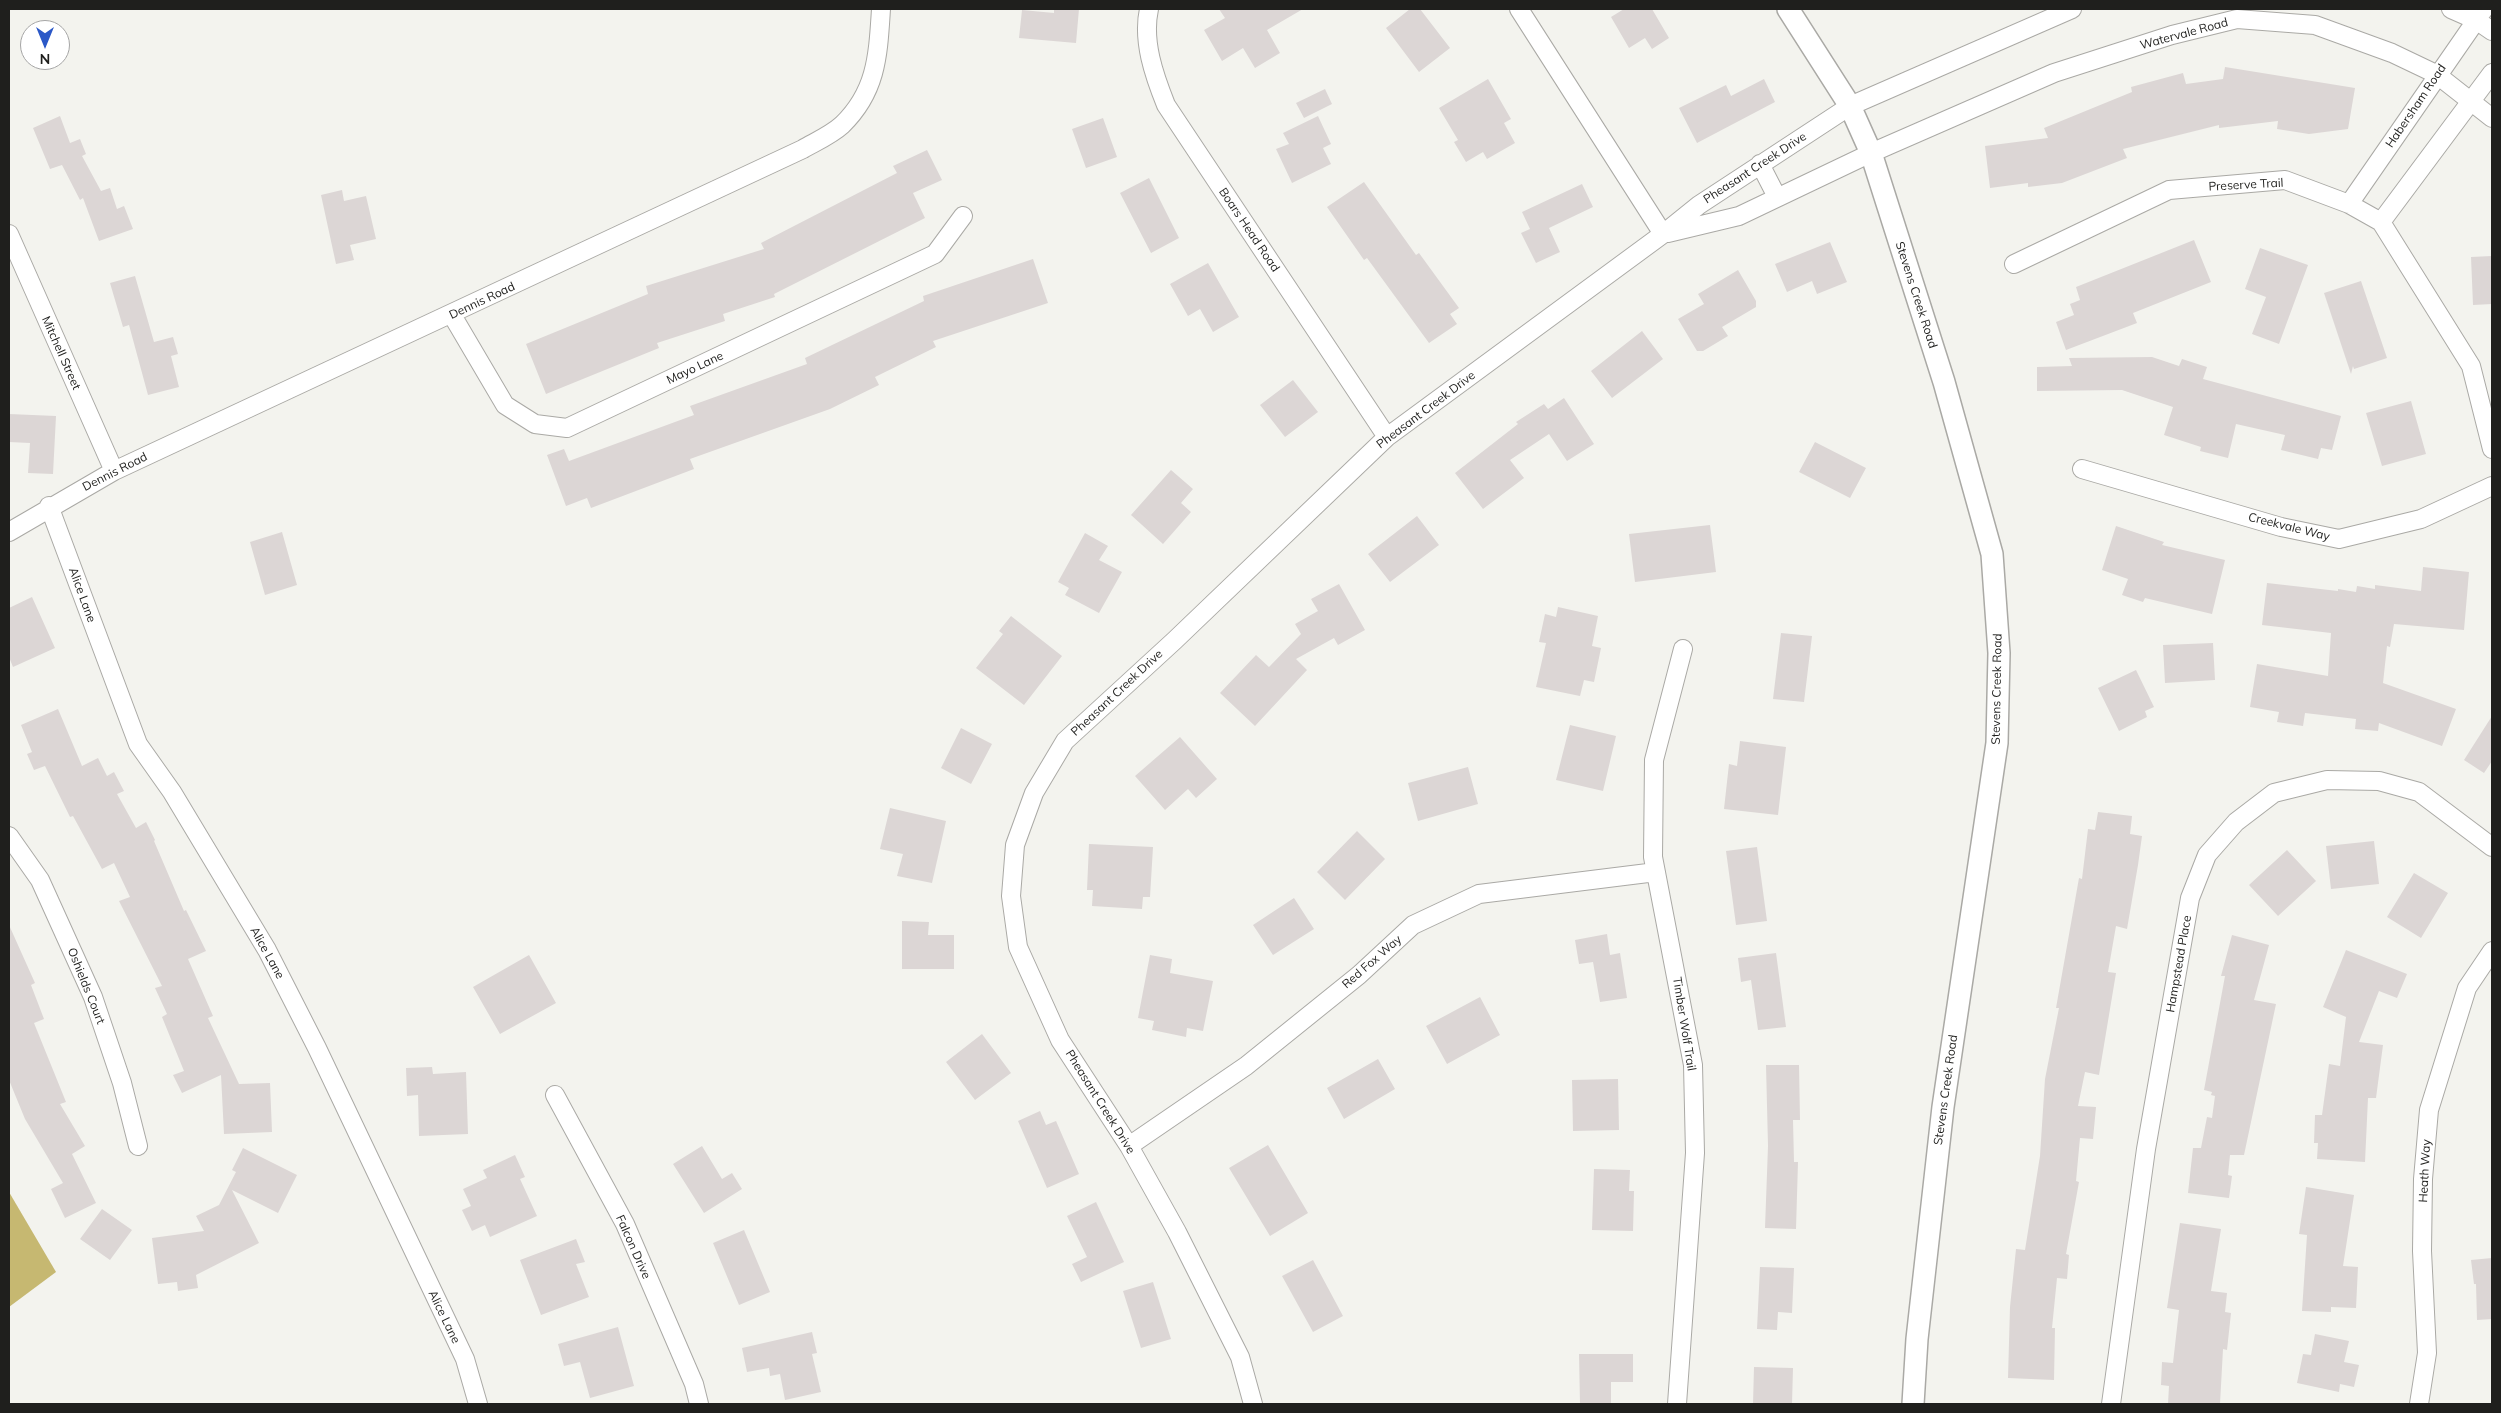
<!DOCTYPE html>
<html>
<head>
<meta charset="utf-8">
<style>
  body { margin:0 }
  #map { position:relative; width:2501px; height:1413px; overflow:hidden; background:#f3f3ee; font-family:Mulish,sans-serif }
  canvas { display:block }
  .frame { position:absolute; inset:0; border:10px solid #1f1f1d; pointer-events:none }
  .north { position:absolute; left:20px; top:20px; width:50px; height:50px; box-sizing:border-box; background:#fff; border:1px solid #a5a5a5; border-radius:50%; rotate:180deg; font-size:14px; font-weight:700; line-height:20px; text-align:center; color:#1f1f1d }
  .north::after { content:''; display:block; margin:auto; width:18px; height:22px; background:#2b58c7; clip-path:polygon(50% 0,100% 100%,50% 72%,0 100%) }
</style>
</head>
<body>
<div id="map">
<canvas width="2501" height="1413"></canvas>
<div class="frame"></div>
<div class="north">N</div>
</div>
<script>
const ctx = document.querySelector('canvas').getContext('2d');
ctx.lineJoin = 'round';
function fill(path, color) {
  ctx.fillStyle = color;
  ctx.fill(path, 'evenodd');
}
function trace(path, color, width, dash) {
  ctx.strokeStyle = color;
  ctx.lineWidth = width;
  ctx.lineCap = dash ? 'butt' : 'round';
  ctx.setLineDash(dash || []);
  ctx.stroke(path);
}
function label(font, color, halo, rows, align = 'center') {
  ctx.font = font + ' Mulish,sans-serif';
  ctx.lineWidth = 4;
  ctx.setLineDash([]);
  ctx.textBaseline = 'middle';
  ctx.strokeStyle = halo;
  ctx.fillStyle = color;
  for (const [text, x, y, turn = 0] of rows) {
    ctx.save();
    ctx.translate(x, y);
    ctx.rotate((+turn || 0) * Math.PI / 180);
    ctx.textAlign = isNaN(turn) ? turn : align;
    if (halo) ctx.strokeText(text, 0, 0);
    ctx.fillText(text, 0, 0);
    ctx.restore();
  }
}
fill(new Path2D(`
  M9,1192L56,1272L9,1307Z`), '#c6b871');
fill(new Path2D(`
  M1054,9H1079L1076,43L1019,38L1022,10L1054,13Z
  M1219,9H1303L1267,30L1280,53L1255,68L1243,48L1222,61L1204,30L1225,18Z
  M1410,9H1420L1450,48L1419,72L1386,28Z
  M1624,9H1652L1669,38L1652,49L1645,38L1629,48L1611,17Z
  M2225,67L2355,88L2348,129L2309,134L2277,129L2278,121L2219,128V125L2123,149L2127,158L2062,183L2028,187V183L1990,188L1985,146L2048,138L2044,128L2132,92L2131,87L2183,73L2186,84L2223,79Z
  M1488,79L1511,119L1504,123L1515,143L1487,159L1483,152L1466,162L1454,142L1458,140L1439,108Z
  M1764,79L1775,102L1697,143L1679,108L1726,85L1731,96Z
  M1325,89L1332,104L1304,118L1296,103Z
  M60,116L70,143L80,139L86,154L82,156L101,191L110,188L117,209L124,206L133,229L99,241L83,198L80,200L62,165L50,169L33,128Z
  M1318,116L1331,144L1323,148L1331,164L1292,183L1276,149L1289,144L1283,133Z
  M1103,118L1117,157L1086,168L1072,129Z
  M927,150L942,180L913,193L925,218L774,294L775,297L723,314L725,321L657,343L659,348L546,394L526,344L648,294L646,286L764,249L761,243L897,173L893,166Z
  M1149,178L1179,238L1151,253L1120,193Z
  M1364,182L1416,255L1419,253L1459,308L1450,314L1457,324L1429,343L1367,258L1364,260L1327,207Z
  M1582,184L1593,207L1549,228L1560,252L1536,263L1521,233L1530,229L1522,212Z
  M342,190L344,201L366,196L376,239L350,245L354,260L336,264L321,195Z
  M2194,240L2211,282L2133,313L2137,323L2066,350L2056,322L2074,315L2070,304L2080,300L2076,287Z
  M1830,242L1847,282L1817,294L1812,281L1787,292L1775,264Z
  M2260,248L2308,265L2279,344L2252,334L2266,297L2245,289Z
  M2492,256V304L2473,305L2471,257Z
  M1033,259L1048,303L933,341L936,347L875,377L879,385L830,409L690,459L694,469L591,508L587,498L566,506L547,455L564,449L569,461L694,415L690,406L807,364L805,358L924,301L923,296Z
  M1208,263L1239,317L1213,332L1200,309L1188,316L1170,284Z
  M1738,270L1756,301V307L1722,327L1728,336L1703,351H1697L1678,319L1704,304L1698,294Z
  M135,276L154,342L173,337L178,354L171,356L179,387L148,395L129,325L123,327L110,283Z
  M2361,281L2387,358L2354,369L2353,366L2351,374L2324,293Z
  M1642,331L1663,359L1612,398L1591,371Z
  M2152,357L2179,366L2182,359L2207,367L2203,379L2341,416L2332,450L2321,448L2318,459L2281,450L2285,435L2236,424L2228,458L2200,451L2201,447L2164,435L2173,407L2122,390L2037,391V367L2072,366L2069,358Z
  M1293,380L1318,412L1285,437L1260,405Z
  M1564,398L1594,444L1567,461L1549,434L1510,460L1524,478L1483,509L1455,473L1518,424L1516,422L1544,404L1548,409Z
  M2411,401L2426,454L2382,466L2366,413Z
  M9,414L56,416L53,474L28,473L30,443L9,442Z
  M1815,442L1866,468L1850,498L1799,472Z
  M1171,470L1193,489L1181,503L1191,512L1163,544L1131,515Z
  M1417,516L1439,545L1390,582L1368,554Z
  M1710,525L1716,572L1635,582L1629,534Z
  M2116,526L2164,542L2162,545L2225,560L2212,614L2145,598L2143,602L2122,595L2128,579L2102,570Z
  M282,532L297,585L265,595L250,542Z
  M1085,533L1108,546L1099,560L1122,572L1099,613L1065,595L1069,588L1058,582Z
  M2423,567L2469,572L2464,630L2394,624L2390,647L2387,646L2383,683L2456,709L2442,746L2379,723L2378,731L2355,729L2356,719L2305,713L2303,726L2277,722L2279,712L2250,707L2257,664L2328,676L2331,633L2262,625L2267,583L2338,591V589L2356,592L2357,586L2375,589V585L2421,591Z
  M1339,584L1365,630L1338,645L1334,638L1296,659L1307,670L1255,726L1220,693L1256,655L1269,667L1301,634L1295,624L1318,611L1311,599Z
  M32,597L55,648L13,667L9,657V608Z
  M1558,607L1598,616L1592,646L1601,648L1594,682L1584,680L1580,696L1536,687L1546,643L1539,642L1545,614L1556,617Z
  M1011,616L1062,656L1024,705L976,668L1003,634L999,631Z
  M1781,633L1812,636L1804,702L1773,699Z
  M2213,643L2215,680L2165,683L2163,645Z
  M2136,670L2154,707L2145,711L2147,717L2119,731L2098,688Z
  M58,709L82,766L98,758L107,776L114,772L124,791L117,794L136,828L146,822L155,840L154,841L184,911L186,910L206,951L188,959L213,1016L208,1018L239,1084L270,1083L272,1132L224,1134L221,1075L182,1093L173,1075L184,1071L162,1017L167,1014L155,988L162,986L119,901L130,897L114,863L102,869L73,816L70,817L45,766L34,770L27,754L32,752L21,725Z
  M2492,716V761L2484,773L2464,760Z
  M1570,725L1616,736L1603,791L1556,780Z
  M961,728L992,744L971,784L941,768Z
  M1180,737L1217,779L1196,798L1188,789L1165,810L1135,776Z
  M1740,741L1786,747L1778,815L1724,809L1729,764L1737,766Z
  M1468,767L1478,804L1418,821L1408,783Z
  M890,808L946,821L932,883L897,876L903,854L880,849Z
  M2098,812L2132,816L2130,834L2142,836L2138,865L2127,929L2116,926L2108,972L2116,973L2099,1075L2085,1072L2078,1106L2096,1107L2093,1139L2080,1138L2076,1181L2079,1182L2066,1254L2069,1255L2067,1279L2057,1278L2052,1328H2055L2054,1380L2008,1378L2010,1307L2016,1249L2025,1250L2040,1156L2045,1079L2059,1008H2056L2079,878L2082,879L2088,829L2095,830Z
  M1357,831L1385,859L1345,900L1317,872Z
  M2374,841L2379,884L2331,889L2326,846Z
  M1089,844L1153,847L1150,897H1143L1142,909L1092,906L1093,890H1087Z
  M1757,847L1767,921L1736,925L1726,851Z
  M2287,850L2316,881L2278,916L2249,885Z
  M2414,873L2448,893L2421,938L2387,917Z
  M1294,898L1314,929L1273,955L1253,925Z
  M902,921L929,922L928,935H954V969H902Z
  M9,925L35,983L31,985L44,1019L34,1023L66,1102L60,1104L85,1146L72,1154L96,1203L65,1218L51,1189L63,1183L25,1119L9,1080Z
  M1607,934L1610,955L1620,953L1627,998L1600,1002L1593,962L1579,964L1575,940Z
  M2232,935L2269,945L2254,1000L2276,1004L2244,1155H2230L2228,1175L2232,1176L2229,1198L2188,1193L2193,1148H2201L2207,1117L2212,1118L2215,1096L2211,1095L2212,1092L2204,1090L2225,976H2221Z
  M2346,950L2407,974L2397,998L2379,991L2359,1042L2383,1045L2376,1098H2368L2365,1162L2317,1159L2318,1143H2314L2315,1115H2322L2329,1064L2340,1066L2346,1017L2323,1007Z
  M1776,953L1786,1027L1758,1030L1751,980L1741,982L1738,958Z
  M529,955L556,1003L500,1034L473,987Z
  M1150,955L1172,959L1170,973L1213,981L1203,1031L1187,1028L1186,1037L1152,1030L1154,1021L1138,1018Z
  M1480,997L1500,1035L1447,1064L1426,1026Z
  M982,1034L1011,1073L975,1100L946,1062Z
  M1378,1059L1395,1089L1344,1119L1327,1088Z
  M1766,1065H1799L1800,1120H1793L1794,1162H1798L1796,1229L1765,1228L1768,1146Z
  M432,1067L433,1074L466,1072L468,1134L419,1136L418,1095L407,1096L406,1068Z
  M1618,1079L1619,1130L1573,1131L1572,1080Z
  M1040,1111L1046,1125L1056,1121L1079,1174L1047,1188L1018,1121Z
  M1268,1145L1308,1213L1270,1236L1229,1168Z
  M702,1146L722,1179L732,1173L742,1189L704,1213L673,1164Z
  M243,1148L297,1175L278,1213L232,1190L259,1243L196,1275L198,1288L178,1291L177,1282L158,1284L152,1238L204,1231L196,1216L219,1205L236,1172L232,1170Z
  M515,1155L525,1177L520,1179L537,1216L490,1237L485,1225L472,1231L462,1210L471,1206L463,1189L487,1178L483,1170Z
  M1594,1169L1630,1170L1629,1191H1634L1633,1231L1592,1230Z
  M2306,1187L2354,1195L2343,1266L2358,1267L2356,1308L2331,1307V1312L2302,1311L2307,1235L2299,1234Z
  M1096,1202L1124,1262L1081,1282L1072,1264L1087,1257L1067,1216Z
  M102,1209L132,1230L110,1260L80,1239Z
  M2180,1223L2221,1229L2211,1291L2227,1293L2225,1312L2231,1313L2227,1350L2223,1349L2220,1404H2168L2169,1386L2161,1385L2162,1362L2173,1363L2179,1310L2167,1308Z
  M744,1230L770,1292L739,1305L713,1243Z
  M576,1239L585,1262L576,1264L589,1297L541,1315L520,1260Z
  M2492,1258V1319L2477,1320L2476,1284H2474L2471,1260Z
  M1313,1260L1343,1316L1313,1332L1282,1276Z
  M1760,1267L1794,1268L1792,1313L1778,1312L1777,1330L1757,1329Z
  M1153,1282L1171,1339L1141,1348L1123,1291Z
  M618,1327L634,1386L590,1398L580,1362L564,1366L558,1344Z
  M812,1332L817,1353L812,1354L821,1392L785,1400L780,1374L770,1376L769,1368L747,1372L742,1348Z
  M2315,1334L2349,1341L2344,1362L2359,1365L2354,1387L2340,1384L2339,1392L2297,1383L2303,1354L2311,1355Z
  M1579,1354H1633V1382H1611V1404H1580Z
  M1754,1367L1793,1368L1792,1404H1753Z`), '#dcd6d5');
const minor = new Path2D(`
  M1149,9C1142,41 1154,75 1166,105L1387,437
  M1519,9L1663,234
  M2451,9L2476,20L2492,31
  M1760,164L1777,197
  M2349,204L2484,9
  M2381,222L2492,73
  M1668,233L1739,216L1871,153L2054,73L2172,35L2237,19L2315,25L2392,53L2436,74L2492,118
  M9,234L114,471
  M2014,264L2169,190L2285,180L2349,204L2381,222L2471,366L2492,449
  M452,315L505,405L535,424L567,428L935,254L963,216
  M2082,469L2281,527L2339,539L2421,519L2492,486
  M49,506L138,744L172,792L267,950L317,1048L465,1359L478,1404
  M9,532L114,471L803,149C815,142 831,135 842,125C877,91 878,55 881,9
  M9,836L40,880L93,997L122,1083L138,1146
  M555,1095L625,1224L694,1384L699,1404
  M1129,1146L1246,1066L1359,975L1413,925L1479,894L1656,872
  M1253,1404L1240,1357L1177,1232L1129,1146L1060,1040L1018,947L1011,896L1015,845L1034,793L1065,741L1174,641L1387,437L1663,234L1699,205L1850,106L2072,9
  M1677,1404L1695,1153L1693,1065L1653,857L1654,760L1683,649
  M2111,1404L2146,1149L2190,898L2207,855L2236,822L2274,793L2327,780L2379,781L2419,792L2492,847
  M2419,1404L2427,1353L2422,1251L2423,1179L2429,1110L2467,988L2492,951`);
const tertiary = new Path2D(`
  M1788,9L1850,106L1871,153L1944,382L1992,554L1999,653L1997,743L1943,1107L1917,1339L1913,1404`);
trace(minor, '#aaa9a5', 20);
trace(tertiary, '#aaa9a5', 24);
trace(minor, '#fff', 18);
trace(tertiary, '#fff', 21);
label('12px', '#1f1f1d', '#fff', [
  ["Watervale Road",2184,34,-15],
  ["Habersham Road",2416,106,-56],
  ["Pheasant Creek Drive",1755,168,-33],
  ["Preserve Trail",2246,185,-3],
  ["Boars Head Road",1249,230,56],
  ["Stevens Creek Road",1916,295,72],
  ["Dennis Road",482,301,-25],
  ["Mitchell Street",61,353,66],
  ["Mayo Lane",695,368,-25],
  ["Pheasant Creek Drive",1426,410,-37],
  ["Dennis Road",115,472,-27],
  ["Creekvale Way",2289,527,14],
  ["Alice Lane",82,595,70],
  ["Stevens Creek Road",1997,689,-89],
  ["Pheasant Creek Drive",1117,693,-43],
  ["Alice Lane",267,953,61],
  ["Red Fox Way",1372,962,-41],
  ["Hampstead Place",2179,964,-80],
  ["Oshields Court",86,986,68],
  ["Timber Wolf Trail",1684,1024,81],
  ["Stevens Creek Road",1946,1090,-82],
  ["Pheasant Creek Drive",1100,1102,58],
  ["Heath Way",2425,1171,-87],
  ["Falcon Drive",633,1247,66],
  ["Alice Lane",444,1317,64]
]);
</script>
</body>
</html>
